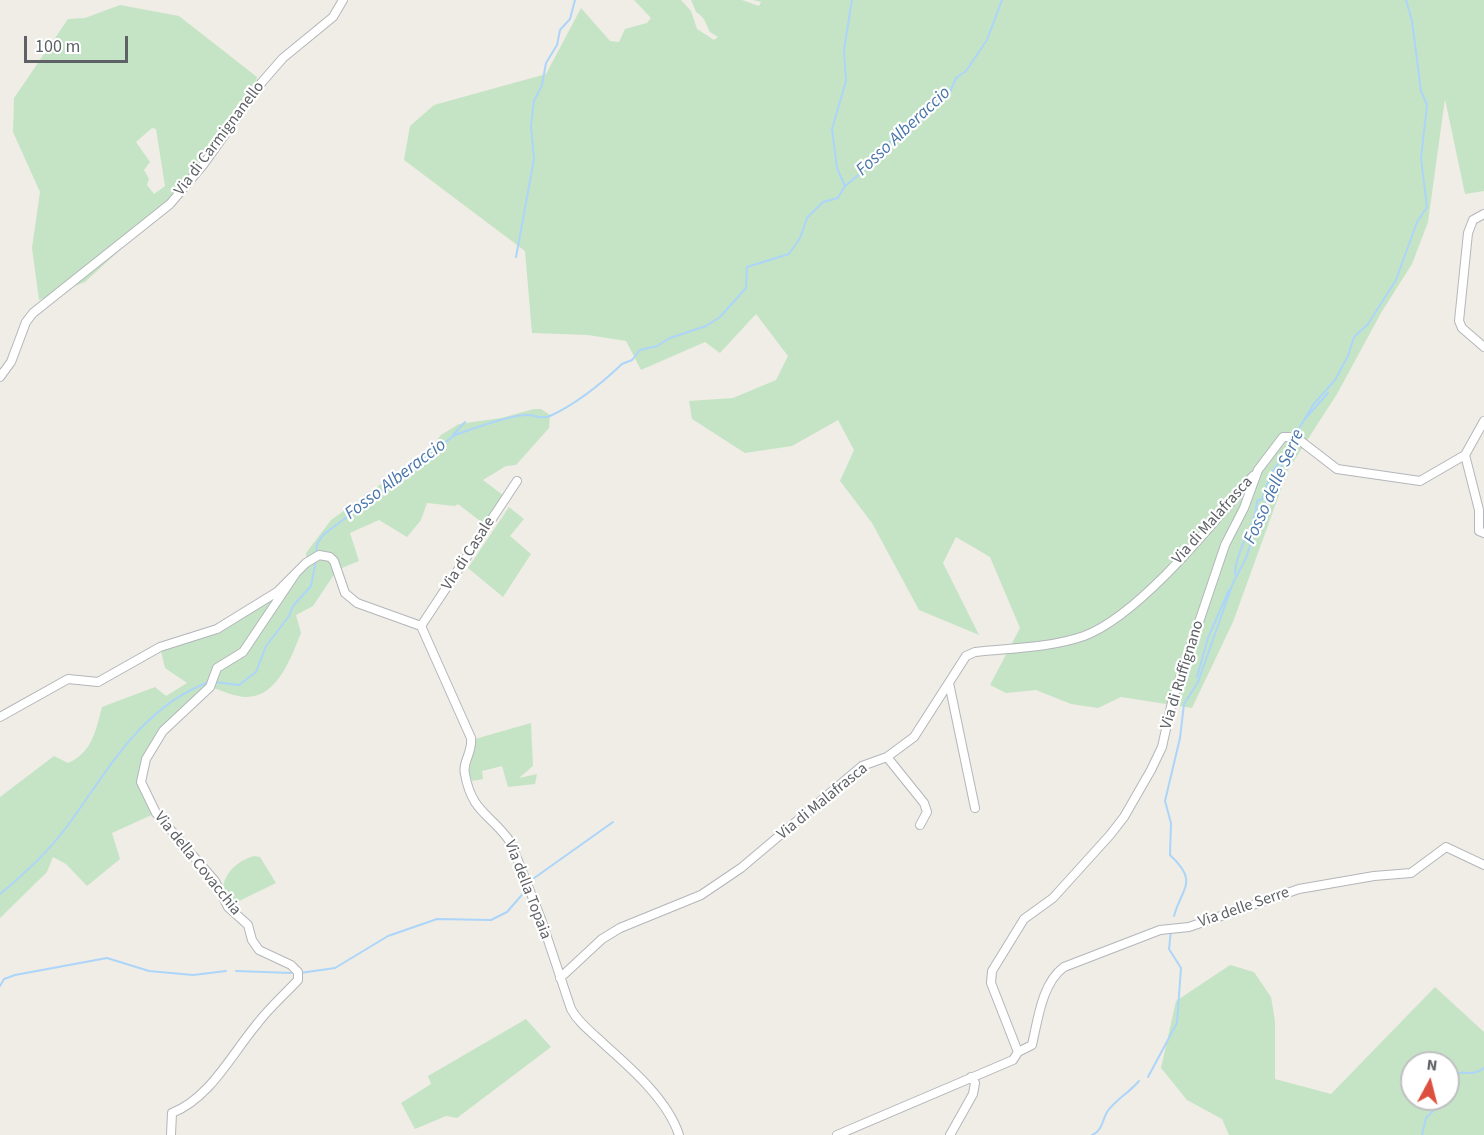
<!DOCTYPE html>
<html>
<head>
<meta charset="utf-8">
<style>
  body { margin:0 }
  #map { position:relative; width:1484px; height:1135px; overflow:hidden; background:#efede6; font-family:"Source Sans 3",sans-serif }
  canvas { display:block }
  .north { position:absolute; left:1400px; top:1051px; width:60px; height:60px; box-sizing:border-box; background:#fff; border:2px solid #bfc0c1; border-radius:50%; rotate:7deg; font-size:16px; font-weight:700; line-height:24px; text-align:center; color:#5e6165 }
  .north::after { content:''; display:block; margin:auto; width:21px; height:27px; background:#dd4f3e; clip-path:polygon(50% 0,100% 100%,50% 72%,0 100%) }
  .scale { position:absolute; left:24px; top:36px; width:104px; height:27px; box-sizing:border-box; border:3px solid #5e6165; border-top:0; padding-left:8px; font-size:18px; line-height:21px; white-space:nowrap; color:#5e6165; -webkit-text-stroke:4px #fff; paint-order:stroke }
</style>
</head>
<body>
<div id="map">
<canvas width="1484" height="1135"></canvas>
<div class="north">N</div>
<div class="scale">100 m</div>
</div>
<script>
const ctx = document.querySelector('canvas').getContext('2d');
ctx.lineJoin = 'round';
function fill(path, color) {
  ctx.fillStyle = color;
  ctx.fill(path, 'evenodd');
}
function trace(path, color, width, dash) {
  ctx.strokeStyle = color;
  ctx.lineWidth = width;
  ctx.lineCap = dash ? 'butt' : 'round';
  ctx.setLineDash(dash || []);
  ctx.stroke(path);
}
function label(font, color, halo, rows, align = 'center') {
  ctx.font = font + ' "Source Sans 3",sans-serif';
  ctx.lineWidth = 4.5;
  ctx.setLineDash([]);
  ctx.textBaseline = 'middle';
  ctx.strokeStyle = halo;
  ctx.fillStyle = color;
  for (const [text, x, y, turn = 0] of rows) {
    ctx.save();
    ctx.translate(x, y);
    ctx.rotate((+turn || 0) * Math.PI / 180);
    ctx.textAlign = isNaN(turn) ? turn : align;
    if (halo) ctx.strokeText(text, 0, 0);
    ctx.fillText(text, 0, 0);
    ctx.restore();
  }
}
fill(new Path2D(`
  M634,0H681L691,11L697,29L714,40L718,37L710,32C705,23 706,18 696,12L691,0H742L759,6L761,2L753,0H1484V191L1465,194L1445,99L1428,222L1412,264L1381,313L1337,394L1288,470L1233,622L1192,708L1121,697L1098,708L1071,704L1036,690L1006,693L990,685L1020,628L990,557L956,537L943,563L979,635L919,610L872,523L840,481L854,450L838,420L792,446L745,453L692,419L689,401L733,398L776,380L788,356L756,314L720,353L705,342L641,370L626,341L588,335L532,333L525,251L404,160L410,126L434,105L546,74L581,8L610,41L619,42L625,29L647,23L651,18Z
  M120,5L179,16L257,77L251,106L193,183L85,282L39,300L32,248L40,192L13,132L14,98L68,19L85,18ZM152,128L156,129L165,186L154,194L147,185L149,179L144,170L150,162L136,142Z
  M534,409H541L550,415L549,428L516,465L506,466L483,480L504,496L484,524L458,504L455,506L427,503L421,520L407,537L379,520L350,533L359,561L337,570L313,606L296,615L301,633C291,657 278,697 246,697C235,697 221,690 210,687C190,706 133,752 141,783C144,793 151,804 156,813L112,833L120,859L87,886L66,864L53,857L47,872L0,918V797L54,756L68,763C92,753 96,730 102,707L155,687L166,696L187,683L165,668L160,647L199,635L257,606L307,564L306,553L331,520L430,449L441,435L459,424L501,418Z
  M509,507L524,519L510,536L531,554L503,597L468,568Z
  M531,723L533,766L519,778L537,774L535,784L508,787L502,766L482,771L483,779L472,781L469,772L475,739Z
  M254,856L260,857L276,883L233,904L223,886C227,870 238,861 254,856Z
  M1230,965L1254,972L1271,997L1275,1021V1079L1331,1094L1435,987L1484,1032V1135H1229L1222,1119L1187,1100L1161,1068L1176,1001ZM1412,1063H1448V1099H1412Z
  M526,1019L551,1047L457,1118L446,1116L415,1129L401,1103L431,1084L428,1076Z`), '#c5e4c5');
trace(new Path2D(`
  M845,186L837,168L832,129L846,81L844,50L852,0
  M516,257L534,159L531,126L534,101L542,85L546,63L557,45L560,30L570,19L575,0
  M1304,420L1328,393
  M453,435L465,422
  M316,554L317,544L323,535L455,435C471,429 511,415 527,415C535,415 542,420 550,416C576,404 601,384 622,364L632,360L640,350L657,346L670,338L706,326L720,317L746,288L747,267L789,254L800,238L807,218L823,202L838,198L845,186L872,164L893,138L932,109L950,92L956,78L966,71L987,40L1002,0
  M1235,574C1236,548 1256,527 1257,501L1262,499L1271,474L1288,449
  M1197,677L1208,638L1229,590
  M214,682L239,685L256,672L266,646L289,616L293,606L311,586L316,560
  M530,881L613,822
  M0,894C23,875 47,853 65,829C107,773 139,708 209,682
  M1174,916C1182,887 1199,882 1170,855L1171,823L1165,801L1180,738L1184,704L1198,682L1233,583L1246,558L1260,515L1295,435L1313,405L1335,380L1348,356L1354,337L1368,324L1396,280L1417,222L1427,207L1421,158L1427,105L1421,91L1412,21L1406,0
  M236,971L291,973
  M300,973L335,968L388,936L437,919L491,920L507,912L527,889
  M0,986L4,979L15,975L107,958L149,971L193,975L226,971
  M1148,1077L1177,1023L1181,968L1169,949L1171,930
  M1448,1095C1459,1056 1464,1083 1484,1068
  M1092,1135C1102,1131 1102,1121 1107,1112C1116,1099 1129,1093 1139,1081
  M1422,1135L1426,1118L1445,1099`), '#acd5f9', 2);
const street = new Path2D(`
  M1484,214L1473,220L1468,233L1459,321L1462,328L1484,347
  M0,377L11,362L26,322L33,313L170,204L203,165L262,82L283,58L333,17L343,0
  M1465,455L1479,510V531L1484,533
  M421,626L471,738C473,752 462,762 465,774C472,814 492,814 511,843L541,919L571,1009C579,1024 594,1034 606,1046C633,1070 668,1101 679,1135
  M421,626L517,481
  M949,683L975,808
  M0,717L68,679L98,682L160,647L217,629L277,592L306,563L319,555L330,557L334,561L345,593L357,603L421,626
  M887,757L924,803L927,812L920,825
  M560,978L602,939L620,928L701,895L741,868L862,766L887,757L914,737L966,656L975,652C1012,648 1049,648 1084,636C1140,615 1214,522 1253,476
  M1018,1052L1032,1045C1038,1019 1042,983 1064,967L1160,930L1189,927L1299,889L1374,876L1411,873L1446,847L1484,865
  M171,1135L172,1113C210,1098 231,1055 257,1024C269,1008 284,995 298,980V972L291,965L259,950L252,940L248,925L228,907L215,881L156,813L141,782L146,759L163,731L210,687L217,668L243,652L296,573
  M837,1135L1013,1060L1018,1052L991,983L992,971L1024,919L1053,898L1110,835L1124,817L1151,770L1162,747L1172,702L1225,545L1244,508L1258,470L1283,437H1290L1302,442L1337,469L1420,481L1465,455L1484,421
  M950,1135L973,1094L975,1083L971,1077`);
trace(street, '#b3b6ba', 10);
trace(street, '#fff', 8);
label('16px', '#5e6165', '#fff', [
  ["Via di Carmignanello",220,139,-53],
  ["Via di Malafrasca",1213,521,-48],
  ["Via di Casale",469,554,-57],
  ["Via di Ruffignano",1183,675,-73],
  ["Via di Malafrasca",823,802,-39],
  ["Via della Covacchia",197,864,51],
  ["Via della Topaia",527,890,69],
  ["Via delle Serre",1244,908,-19]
]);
label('italic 18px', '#4976aa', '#fff', [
  ["Fosso Alberaccio",904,132,-43],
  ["Fosso Alberaccio",396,480,-37],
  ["Fosso delle Serre",1275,487,-66]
]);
</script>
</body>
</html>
